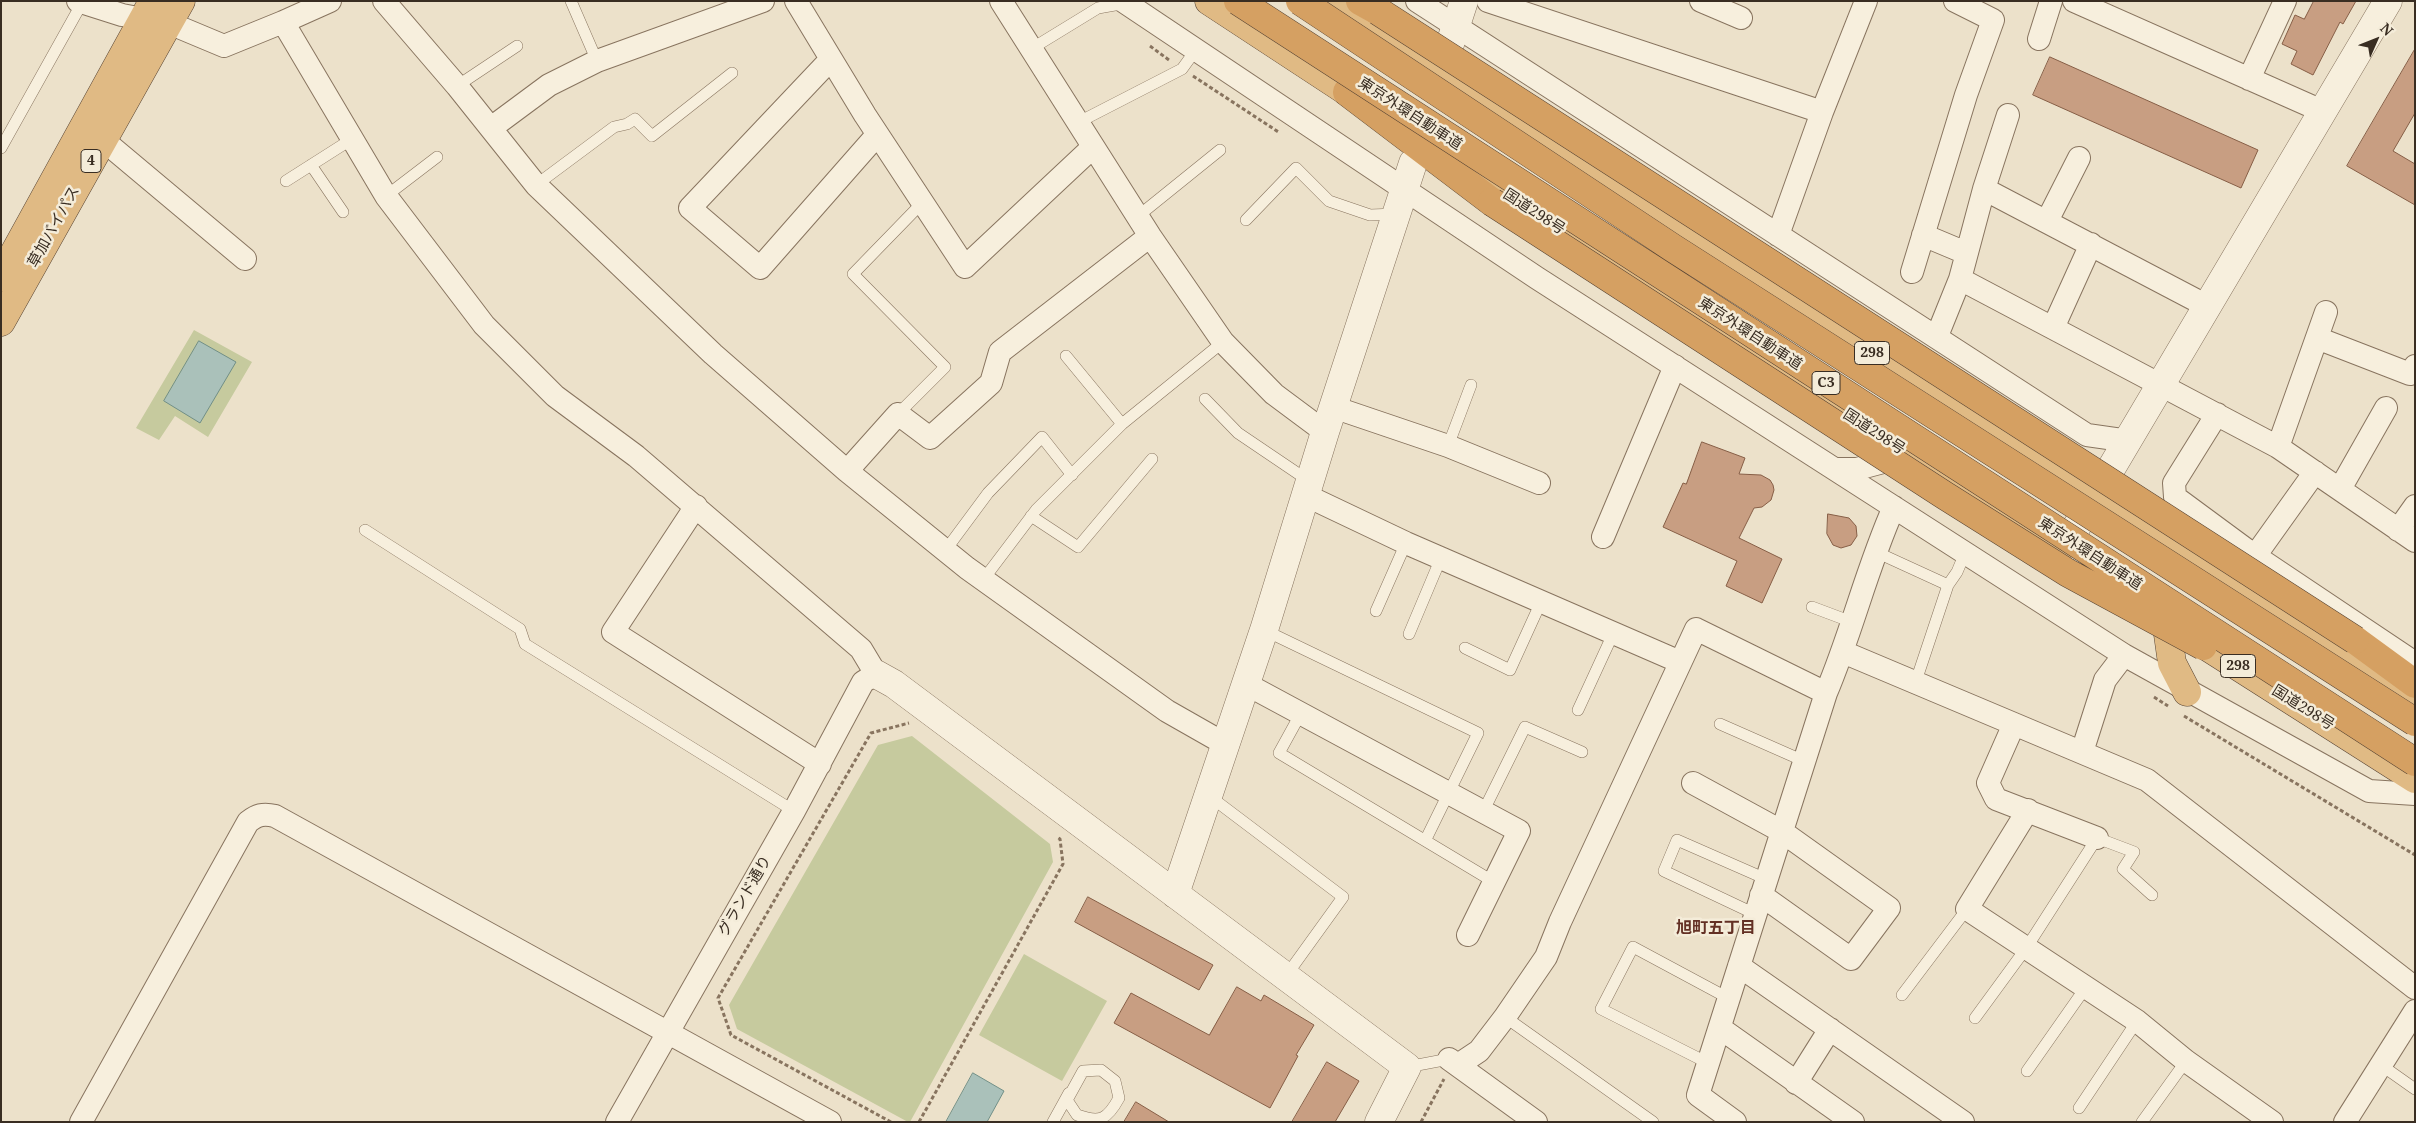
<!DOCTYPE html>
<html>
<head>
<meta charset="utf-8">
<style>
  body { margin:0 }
  #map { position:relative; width:2416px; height:1123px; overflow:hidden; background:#ece1ca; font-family:"Noto Serif",serif }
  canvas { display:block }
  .frame { position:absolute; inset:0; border:2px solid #392d22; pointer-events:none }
  .north { position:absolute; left:2351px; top:15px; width:50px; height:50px; -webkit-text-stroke:4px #f4ecd9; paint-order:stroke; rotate:46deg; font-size:14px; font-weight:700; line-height:20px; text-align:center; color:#392d22 }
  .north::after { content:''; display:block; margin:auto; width:18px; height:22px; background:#392d22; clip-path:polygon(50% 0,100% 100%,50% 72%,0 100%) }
</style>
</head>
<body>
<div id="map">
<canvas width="2416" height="1123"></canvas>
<div class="frame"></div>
<div class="north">N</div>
</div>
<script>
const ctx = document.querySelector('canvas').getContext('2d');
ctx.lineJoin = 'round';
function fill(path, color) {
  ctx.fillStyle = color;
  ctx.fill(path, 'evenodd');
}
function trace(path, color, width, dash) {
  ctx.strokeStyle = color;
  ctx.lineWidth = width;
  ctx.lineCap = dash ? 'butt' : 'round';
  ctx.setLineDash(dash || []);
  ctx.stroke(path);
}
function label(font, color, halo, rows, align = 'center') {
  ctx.font = font + ' "Noto Serif","Noto Sans JP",serif';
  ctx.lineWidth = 5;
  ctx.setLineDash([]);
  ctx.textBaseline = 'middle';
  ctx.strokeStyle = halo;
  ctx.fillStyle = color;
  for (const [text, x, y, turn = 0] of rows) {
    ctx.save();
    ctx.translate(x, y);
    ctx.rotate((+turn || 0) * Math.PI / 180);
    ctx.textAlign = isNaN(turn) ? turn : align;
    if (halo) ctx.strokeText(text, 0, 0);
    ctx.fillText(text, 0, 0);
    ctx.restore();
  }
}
fill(new Path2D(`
  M194,330L252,362L208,437L175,416L159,440L136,428Z
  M912,736L1050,844L1053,862L910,1122H908L737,1029L729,1005L878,745Z
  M1024,954L1107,1001L1062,1081L979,1035Z`), '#c6ca9e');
const water = new Path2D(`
  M199,341L236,362L200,423L164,401Z
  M973,1073L1004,1091L987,1122H946Z`);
fill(water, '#aac1ba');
trace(water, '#718f87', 1);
const building = new Path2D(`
  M2314,1H2356L2343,24L2340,22L2313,75L2291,64L2297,51L2282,44L2295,15L2304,19Z
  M2415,49V113L2393,151L2415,164V205L2347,166Z
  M2050,57L2258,150L2241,188L2033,95Z
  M1702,442L1745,458L1739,474L1761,475L1770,480L1773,485L1774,490L1771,500L1762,507L1754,508L1739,538L1782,559L1762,603L1726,586L1737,561L1663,527L1683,483L1686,484Z
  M1828,514L1849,518L1856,526L1857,536L1851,545L1841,548L1833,545L1827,534Z
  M1088,897L1213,965L1199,990L1075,922Z
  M1237,987L1261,1001L1264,995L1314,1025L1296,1055L1298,1056L1270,1108L1114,1023L1131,993L1209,1035Z
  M1327,1062L1359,1081L1335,1122H1292Z
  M1136,1102L1169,1122H1124Z`);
fill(building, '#c89e82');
trace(building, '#865e46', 1);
const service = new Path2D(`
  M571,1L597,61
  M1031,49L1098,8L1126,3
  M457,86L517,46
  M1077,123L1182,69L1195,51
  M1,148L82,3
  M311,165L343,212
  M286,181L352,139
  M536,185L614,127L627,124L635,119L652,136L732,73
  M386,196L437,157
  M1137,217L1220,150
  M1246,220L1296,168L1329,201L1370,215L1397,214
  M1066,356L1122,424
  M1205,399L1238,433L1309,481
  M898,414L945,367L853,274L922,203
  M1448,446L1471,385
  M1031,516L1078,547L1152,459
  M365,530L520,629L525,644L794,811
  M945,551L988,493L1042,437L1072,475
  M1876,552L1948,585
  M983,580L1036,510L1122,424L1223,342
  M1812,607L1852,622
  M1376,611L1406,543
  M1264,630L1478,733L1426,839
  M1409,634L1441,558
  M1465,648L1510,670L1541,602
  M1915,684L1948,585L1957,572L1965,553
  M1578,710L1613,634
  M1301,713L1279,753L1494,882
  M1720,724L1804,761
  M1208,795L1343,897L1286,976
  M1483,812L1525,727L1582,752
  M1755,914L1664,871L1677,840L1766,879
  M1902,995L1967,909
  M1505,1017L1653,1122
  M1975,1018L2027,947L2097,838L2134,852L2123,869L2152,895
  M1708,1063L1601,1009L1633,947L1728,998
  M2381,1065L2415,1089
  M1407,1067L1449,1059
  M1101,1070L1115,1081L1119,1098C1107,1120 1100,1123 1077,1115L1067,1100L1083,1071Z
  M2027,1071L2086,987
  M2079,1108L2137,1021
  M1053,1122L1069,1093
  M2142,1122L2186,1061`);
const minor = new Path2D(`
  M78,1L122,15L143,19
  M384,1L457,86L536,185L713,354L847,471L967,568L1167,711L1225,744
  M796,1L865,115L965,267L1093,147
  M1001,1L1150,236L1223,342L1274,394L1325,432
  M1123,1L1537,278L2124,655L2369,791L2415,794
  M1417,1L2087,435L2129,441
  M1488,1L1822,112
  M1701,1L1741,18
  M2074,1L2322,111
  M283,22L330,1
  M169,23L224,46L283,22L386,196L484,325L555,396L636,456L861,649L876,674L863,682L794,811L617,1122
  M2039,39L2051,1
  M831,59L690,208L760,268L877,135
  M2249,79L2285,1
  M491,128L549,85L597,61L763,1
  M103,140L245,259
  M1984,189L2207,306
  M2047,221L2079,158
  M1778,235L1822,112L1866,1
  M1923,235L1966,253
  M1912,272L1966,95L1993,20L1955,1
  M1960,279L2278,447L2415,541
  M2053,328L2091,244
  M1937,336L1960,279L1984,189L2008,115
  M2317,338L2410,374L2415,366
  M1333,407L1448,446L1539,483
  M2217,414L2174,483L2175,497L2255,556L2315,472
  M2278,447L2326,312
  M1836,469H1857L1902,457
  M847,471L898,414L930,438L991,383L1000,352L1150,236
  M2340,489L2386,408
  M1305,495L1406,543L1680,662
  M696,506L613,632L820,764
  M2398,530L2415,506
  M1603,537L1675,366
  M2240,558L2255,556L2415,663
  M1843,652L2147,780L2415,988
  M1246,684L1519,831L1468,935
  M2014,724L1988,783L1996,799L2097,838
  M2082,752L2105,680L2124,655
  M1693,783L1781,831L1889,908L1851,959L1761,895
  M2028,810L1967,909L2137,1021L2186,1061L2272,1122
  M1739,966L1963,1122
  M1720,1028L1853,1122
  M1449,1059L1536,1122
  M1458,1065L1479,1051L1505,1017L1546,957L1560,922L1696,629L1826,693
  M1796,1083L1830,1029
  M81,1122L248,822C257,815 263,813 275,816L830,1122
  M1735,1122L1698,1095L1826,693C1852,632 1867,567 1894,507
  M2345,1122L2415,1011`);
const tertiary = new Path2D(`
  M1450,44L1464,1
  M2061,553L2388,1
  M876,674L894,684L1407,1067L1379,1122
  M1175,894L1264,630L1325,432L1413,163`);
const trunk = new Path2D(`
  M1209,1L1366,104
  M1330,1C1690,238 2053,470 2415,704
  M1464,167L2059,552
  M1,277L153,1
  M1,322L181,1
  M2166,620L2172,663L2187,692
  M2184,632L2415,779`);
const motorway = new Path2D(`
  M1360,1L1378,11
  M1347,92L1492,202
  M2355,640L2415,684`);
trace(service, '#88745f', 12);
trace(minor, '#88745f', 24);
trace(tertiary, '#88745f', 29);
trace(trunk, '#564333', 29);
trace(motorway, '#564333', 29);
trace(new Path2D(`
  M1150,46L1169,60
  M1193,76L1280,133
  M2154,697L2168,706
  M2184,716L2415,855
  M891,1122L731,1035L718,998L871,733L909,723
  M919,1122L1063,864L1060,839L1057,837
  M1421,1122L1444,1079`), '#88745f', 3, [4, 2.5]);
trace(service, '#f7efdd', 11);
trace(minor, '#f7efdd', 22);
trace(tertiary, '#f7efdd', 28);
trace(trunk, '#e0ba84', 28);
trace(motorway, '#d5a062', 28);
const motorwayBridge = new Path2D(`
  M1238,1L2415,762
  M1300,1L1673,248L2415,722
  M1378,11L2355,640
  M1492,202L1944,495L2068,573L2203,646`);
trace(motorwayBridge, '#564333', 29, []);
trace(motorwayBridge, '#d5a062', 28);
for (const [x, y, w] of [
  [91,161,20],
  [1872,353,35],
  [1826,383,28],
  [2238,666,35]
]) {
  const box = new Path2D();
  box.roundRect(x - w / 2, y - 11.5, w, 23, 4);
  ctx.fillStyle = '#f4ecd9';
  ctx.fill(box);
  trace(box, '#392d22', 1);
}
label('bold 14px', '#392d22', null, [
  ["4",91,161],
  ["298",1872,353],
  ["C3",1826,383],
  ["298",2238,666]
]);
label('15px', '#392d22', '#f4ecd9', [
  ["東京外環自動車道",1410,114,33],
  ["国道298号",1534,212,33],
  ["草加バイパス",54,227,-61],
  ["東京外環自動車道",1750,334,33],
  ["国道298号",1874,432,33],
  ["東京外環自動車道",2090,554,33],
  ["国道298号",2303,708,32],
  ["グランド通り",745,896,-60]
]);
label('bold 16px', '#633024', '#f4ecd9', [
  ["旭町五丁目",1716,928]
]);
</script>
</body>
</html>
